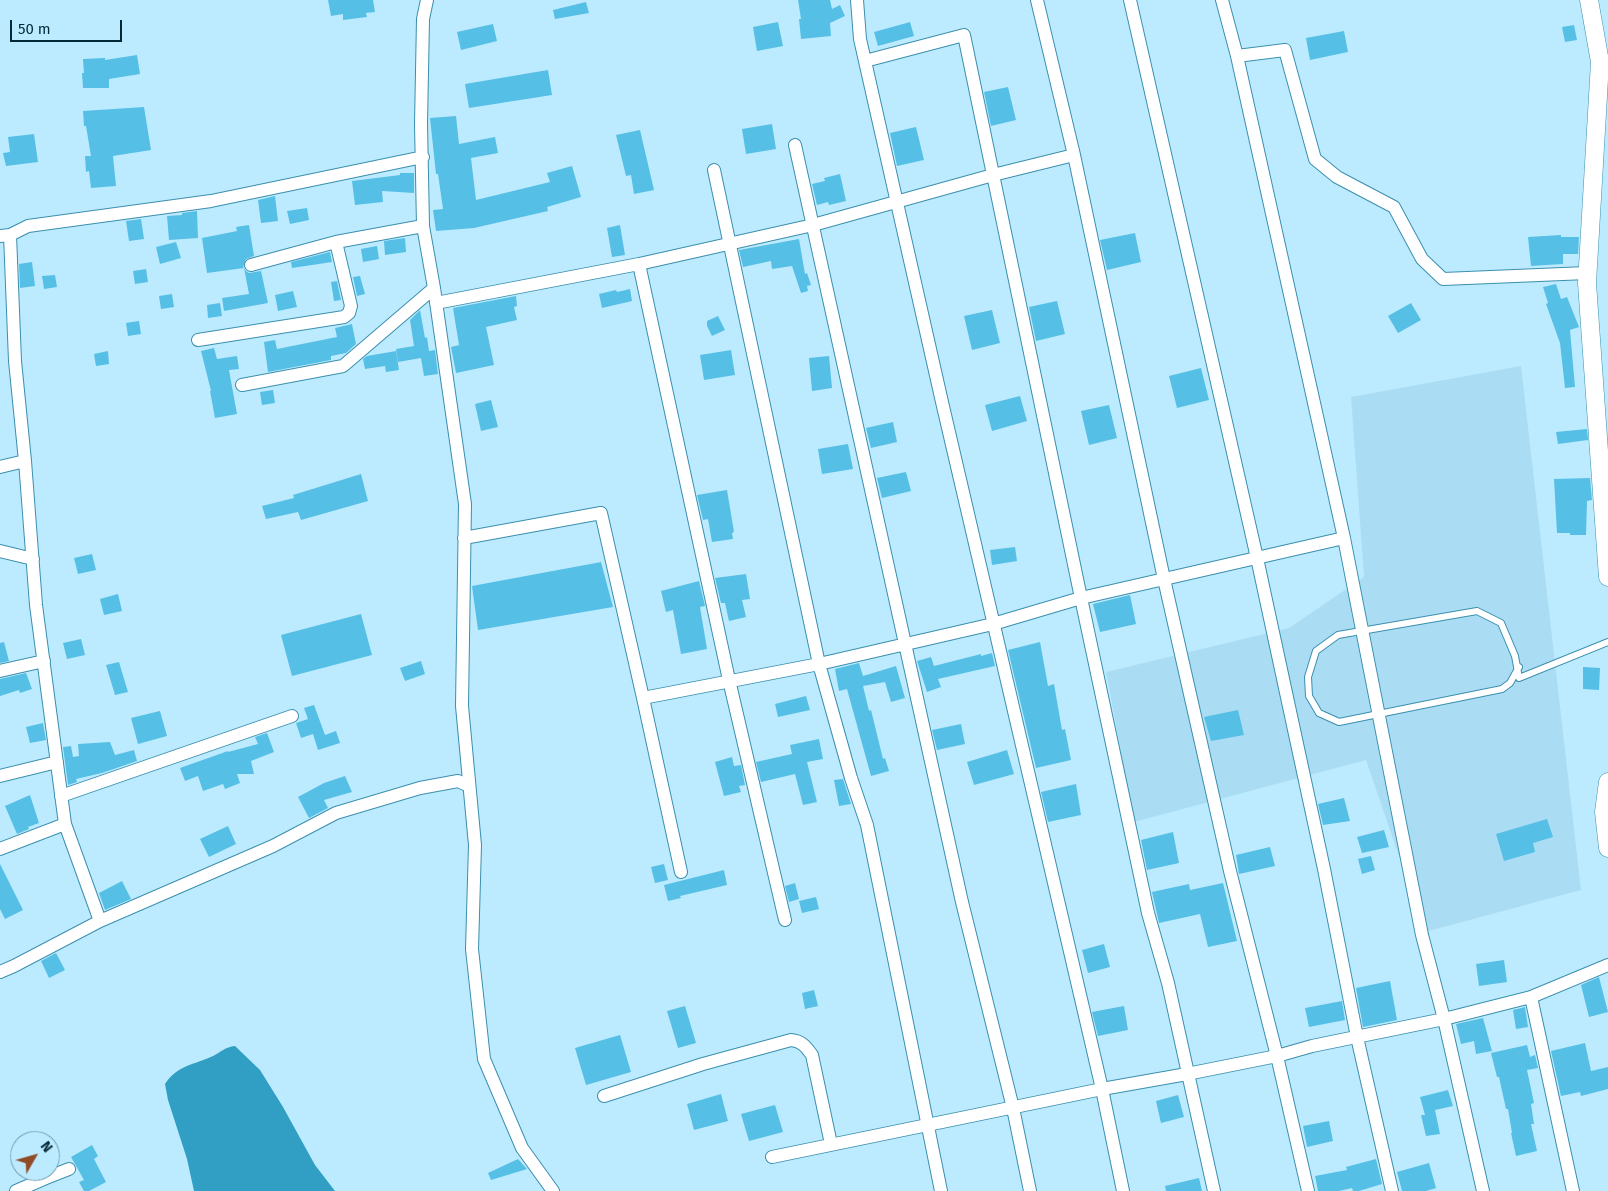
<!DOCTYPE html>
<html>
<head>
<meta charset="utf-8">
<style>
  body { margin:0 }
  #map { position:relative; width:1608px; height:1191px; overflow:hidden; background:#bcebff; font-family:"Fira Sans",sans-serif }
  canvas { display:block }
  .north { position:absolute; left:10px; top:1131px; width:50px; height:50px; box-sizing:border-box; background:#bcebff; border:1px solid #729daf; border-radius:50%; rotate:52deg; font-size:14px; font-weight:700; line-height:20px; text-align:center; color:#042936 }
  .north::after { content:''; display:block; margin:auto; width:18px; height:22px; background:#924b27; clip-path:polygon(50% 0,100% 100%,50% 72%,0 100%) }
  .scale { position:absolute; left:10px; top:20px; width:112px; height:22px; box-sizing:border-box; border:2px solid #042936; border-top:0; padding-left:6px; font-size:15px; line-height:18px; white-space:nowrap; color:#042936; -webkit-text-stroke:4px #bcebff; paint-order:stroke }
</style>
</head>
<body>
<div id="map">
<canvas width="1608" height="1191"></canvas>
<div class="north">N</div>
<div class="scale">50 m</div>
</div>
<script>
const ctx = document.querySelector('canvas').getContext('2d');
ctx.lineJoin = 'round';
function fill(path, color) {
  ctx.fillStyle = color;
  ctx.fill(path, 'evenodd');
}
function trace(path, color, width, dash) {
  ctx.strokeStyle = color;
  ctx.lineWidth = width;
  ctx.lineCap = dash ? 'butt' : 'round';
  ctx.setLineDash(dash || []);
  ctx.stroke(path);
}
fill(new Path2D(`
  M1521,366L1581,890L1425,932L1366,760L1134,822L1106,672L1289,628L1364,577L1351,397Z`), '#aaddf3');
fill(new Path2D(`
  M235,1046L260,1070L283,1107L315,1165L335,1191H194L187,1159L168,1100L165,1084C177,1065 194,1065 213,1056C221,1052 225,1047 235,1046Z`), '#319fc4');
fill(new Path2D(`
  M328,0H373L375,12L366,13L367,17L343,20V14L331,16Z
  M798,0H830L832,9L840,5L845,16L830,23L831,36L801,39L799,19H801Z
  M586,2L589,13L555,19L553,10Z
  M778,22L783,46L757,51L753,27Z
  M910,22L914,36L878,46L874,32Z
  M493,24L497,41L461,50L457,32Z
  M1574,25L1577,40L1565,42L1562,27Z
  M1344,31L1348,52L1310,60L1306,38Z
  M137,55L140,74L109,79V88H83L82,73H84L83,59L105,58V60Z
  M548,70L552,95L469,108L465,84Z
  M1008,87L1016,120L991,126L984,92Z
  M144,107L151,150L113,156L116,186L91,188L89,171L86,172L85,156H91L86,126H84L83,111Z
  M456,116L459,144L495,137L498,153L471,158L476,200L550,182L547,173L572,166L581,197L547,207L548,211L474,228L436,231L433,210L443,209L438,174H436L430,118Z
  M772,124L776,149L746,154L742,129Z
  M916,127L924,160L897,166L890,133Z
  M640,130L654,190L634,194L631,175L626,176L616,135Z
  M34,134L38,162L6,166L3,153L10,152L8,137Z
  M400,173H414V193L382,191L383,202L355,205L352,181L400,175Z
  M840,174L846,201L829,205L828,202L817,205L812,184L825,181L824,178Z
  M275,196L278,221L261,223L258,200Z
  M307,208L309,220L290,224L287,211Z
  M197,211L198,238L169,240L167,216L182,215V213Z
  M141,219L144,239L129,241L126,221Z
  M249,225L254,256L246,259L243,267L246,271L249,273L261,271L268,303L224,311L222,298L249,294L244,268L207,273L202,238L237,231L236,227Z
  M620,225L625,255L612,257L607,228Z
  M1135,233L1141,262L1107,270L1100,240Z
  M1561,235V237H1579L1578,254H1563V264L1531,266L1528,237Z
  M405,238L406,252L385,255L384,241Z
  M799,239L805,274L807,273L811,285L807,286L808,291L801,293L792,266L772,269L771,261L743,267L739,250Z
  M176,242L181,258L160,264L156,247Z
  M377,246L379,259L363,262L361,249Z
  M330,252L332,262L292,268L291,262Z
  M32,262L35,286L20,288L19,264Z
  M146,269L148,282L135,284L133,271Z
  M55,275L57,287L44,289L42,276Z
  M360,276L365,294L357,296L353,277Z
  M337,281L341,300L334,301L331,282Z
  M1556,284L1561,299L1567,297L1579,327L1570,330L1575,387L1565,388L1560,343L1546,304L1548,303L1543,287Z
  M630,289L632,301L602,308L599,294L616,290L617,292Z
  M293,291L297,307L278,311L275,295Z
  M172,294L174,307L161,309L159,296Z
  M516,296L517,306L514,307L517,320L486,327L494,365L456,373L451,347L459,345L453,308Z
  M1057,301L1065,334L1036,341L1029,307Z
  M220,303L222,316L208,318L207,305Z
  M1411,303L1421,320L1398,333L1388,316Z
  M420,310L425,338L427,337L429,351L435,350L438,374L424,376L421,358L398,362L396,349L414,346L410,320Z
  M992,310L1000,343L972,350L964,316Z
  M718,316L725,330L712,336L707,326V321Z
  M139,321L141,334L128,336L126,323Z
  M352,324L356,344L346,353L331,356V360L268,372L264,342L275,340L277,349L337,337L335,328Z
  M214,348L217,359L237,356L239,369L229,370L237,414L215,418L210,391H211L201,351Z
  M731,350L735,375L704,380L700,355Z
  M108,351L109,364L96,366L94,354Z
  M396,351L399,370L386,372L385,366L365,369L363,359L367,356Z
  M829,356L832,388L812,391L809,358Z
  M1201,368L1209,400L1177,408L1169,376Z
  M273,390L275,403L262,405L260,392Z
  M1020,396L1027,421L992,431L985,405Z
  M491,400L498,427L481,431L475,404Z
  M1109,405L1117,438L1089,445L1081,411Z
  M893,422L897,442L871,448L866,428Z
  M1587,429L1588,440L1558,444L1556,432Z
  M848,444L853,469L822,474L818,449Z
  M906,472L911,491L882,498L877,478Z
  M361,474L368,501L301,520L298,512L266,519L262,506L294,498L293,495Z
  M1590,478L1592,500L1587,501L1586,535H1570V533H1557L1554,479Z
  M727,490L734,532L732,533L733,539L712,542L708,519L703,520L697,495Z
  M1015,547L1017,561L992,565L990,550Z
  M92,554L96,570L78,574L74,558Z
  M601,562L613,607L478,630L472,586Z
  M746,574L750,599L742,600L746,617L729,621L725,603H721L715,578Z
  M699,581L705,606L700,607L707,649L681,654L673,610L666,612L661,591Z
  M118,594L122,611L104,615L100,599Z
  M1130,595L1136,624L1100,632L1093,604Z
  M361,614L372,655L292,676L281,635Z
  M81,639L85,655L67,659L63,643Z
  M4,642L9,661L0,663V643Z
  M1040,642L1048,686L1054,684L1062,730L1065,729L1071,760L1036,768L1008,650Z
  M992,653L995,666L938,679L941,687L927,692L917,661L931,657L934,666L981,654V656Z
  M421,661L425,674L405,681L400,668Z
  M119,662L128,692L115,695L106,665Z
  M859,663L863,676L896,666L905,698L891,702L885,682L863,686L869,711L871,710L883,759L885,758L889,771L871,776L847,689L839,691L835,669Z
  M1583,667L1600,668L1599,690L1583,689Z
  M26,673L32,689L20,693L19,690L0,696V679Z
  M806,696L810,710L778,717L775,704Z
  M314,705L325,735L336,731L340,743L318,750L313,734L301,738L296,723L308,719L304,708Z
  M1238,710L1244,735L1211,741L1204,717Z
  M160,711L167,736L138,744L131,718Z
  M43,723L46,740L30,743L26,727Z
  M961,724L965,744L937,750L932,730Z
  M267,733L274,752L251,761L254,774H237L240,783L225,789L223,784L203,791L198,776L185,781L180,768L228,751V752L258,744L255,737Z
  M819,739L823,759L807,762L817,802L803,805L795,774L761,782L756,762L792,754L790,745Z
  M110,742L115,755L134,750L137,761L102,773L76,779L77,782L68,785L63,747L71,746L73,757L79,756L78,744Z
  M1007,750L1014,774L974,785L967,762Z
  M732,757L734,766L741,765L745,785L739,786L741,792L724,796L715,762Z
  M345,776L352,792L324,800L328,808L309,818L298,797L324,783Z
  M843,779L851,804L839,806L834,780Z
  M1076,784L1081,815L1048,822L1041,792Z
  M30,795L39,823L28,827L29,829L17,834L5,806Z
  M1344,798L1350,821L1323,825L1318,804Z
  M1547,819L1553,837L1533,843L1535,852L1504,861L1496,834Z
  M228,826L236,844L209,857L200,839Z
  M1384,830L1389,847L1362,853L1357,837Z
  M1173,832L1179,863L1147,870L1141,840Z
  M1270,847L1275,866L1239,874L1236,855Z
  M1371,856L1375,870L1362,874L1358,859Z
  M0,864L23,910L5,919L0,909Z
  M664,864L668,880L655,883L651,867Z
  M724,870L727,885L680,896L681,898L668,901L664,885Z
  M122,881L131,899L105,910L99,893Z
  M795,883L799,899L789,902L785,886Z
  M1223,883L1237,941L1208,947L1200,914L1159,923L1152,892L1189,884L1190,890Z
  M816,897L819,909L802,913L799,901Z
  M1104,944L1110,967L1088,973L1082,950Z
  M56,953L65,970L49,978L41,961Z
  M1504,960L1507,982L1479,986L1476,964Z
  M1599,977L1608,1012L1589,1017L1581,985Z
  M1390,981L1397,1020L1363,1027L1356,988Z
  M814,990L818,1006L805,1009L802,993Z
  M1342,1001L1345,1020L1309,1027L1305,1008Z
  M685,1006L696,1043L678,1048L667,1011Z
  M1124,1006L1128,1030L1098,1036L1092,1012Z
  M1525,1007L1528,1027L1516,1029L1513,1010Z
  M1483,1018L1492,1051L1476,1054L1474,1041L1461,1044L1456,1024Z
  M620,1035L631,1072L586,1085L575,1048Z
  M1585,1043L1591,1071L1608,1067V1089L1581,1096L1580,1092L1561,1096L1551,1051Z
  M1527,1045L1530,1057L1535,1055L1538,1068L1527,1070L1534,1103L1531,1104L1534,1124H1531L1537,1151L1516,1156L1511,1133H1512L1508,1109H1506L1499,1077H1497L1491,1053Z
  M1448,1090L1453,1106L1435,1110L1440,1134L1426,1136L1421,1115H1425L1420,1097Z
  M721,1094L728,1121L694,1130L687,1104Z
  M1178,1095L1184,1117L1161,1123L1156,1101Z
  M775,1105L783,1132L749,1141L741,1114Z
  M1329,1121L1333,1141L1307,1147L1303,1126Z
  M92,1145L98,1156L94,1159L106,1182L89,1191H84L79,1182L84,1180L71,1157Z
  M518,1159L527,1169L491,1180L488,1173Z
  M1376,1159L1382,1184L1359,1191H1353L1352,1188L1339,1191H1318L1315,1176L1347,1170L1346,1167Z
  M1429,1163L1436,1188L1426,1191H1402L1397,1172Z
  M1199,1178L1202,1191H1166L1165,1186Z`), '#56bfe5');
const lane = new Path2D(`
  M1519,667L1510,683L1502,689L1339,722L1319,713L1309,696L1308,677L1316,651L1338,635L1477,611L1501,623L1515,656L1519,678L1608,642`);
const street = new Path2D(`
  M427,0L423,19L421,124L423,226L434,288L465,504L462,706L475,845L472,949L484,1059L522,1148L553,1191
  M857,0L860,39L942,402L1102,1089L1123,1191
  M1037,0L1074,155
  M1130,0L1257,558L1324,869L1357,1037L1392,1191
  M1222,0L1237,56L1285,50L1315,159L1337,177L1394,207L1422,259L1443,279L1587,273
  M1237,56L1344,538L1422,935L1444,1019L1483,1191
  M795,145L962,902L1013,1108L1030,1191
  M714,170L819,664L851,778L867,825L941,1191
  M0,236L10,235L28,226L211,201L423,157
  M639,264L813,225L993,175L1074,155L1164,579L1230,871L1277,1056L1187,1074L1102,1089L772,1157
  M251,265L336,242L423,226
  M436,303L639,264L729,680L785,920
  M198,340L344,317L349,313L351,306L336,242
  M242,385L343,366L434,288
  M25,461L36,605L65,824L100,921
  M0,467L25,461L15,361L10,235
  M464,538L601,513L643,698L819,664L993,624L1081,598L964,35L865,61
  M0,551L33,559
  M0,671L44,661
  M643,698L681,872
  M0,776L57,762
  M61,796L292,716
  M0,849L65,824
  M0,972L14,966L100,921L273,846L336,813L420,788L458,781L469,786
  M1531,997L1573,1191
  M604,1096L703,1064L791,1040C802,1041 806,1047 812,1055L831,1144
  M16,1191L46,1178L69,1169
  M1214,1191L1168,983L1148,913L1081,598L1344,538
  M1308,1191L1277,1056L1312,1046L1444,1019L1531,997L1608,965`);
const secondary = new Path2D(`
  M1589,0L1600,62L1587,283L1608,577
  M1608,782L1604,812L1608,848`);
trace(lane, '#3b8fae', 8);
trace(street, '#3b8fae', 14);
trace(secondary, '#3b8fae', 19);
trace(lane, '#fff', 6);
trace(street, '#fff', 12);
trace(secondary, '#fff', 18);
</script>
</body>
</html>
